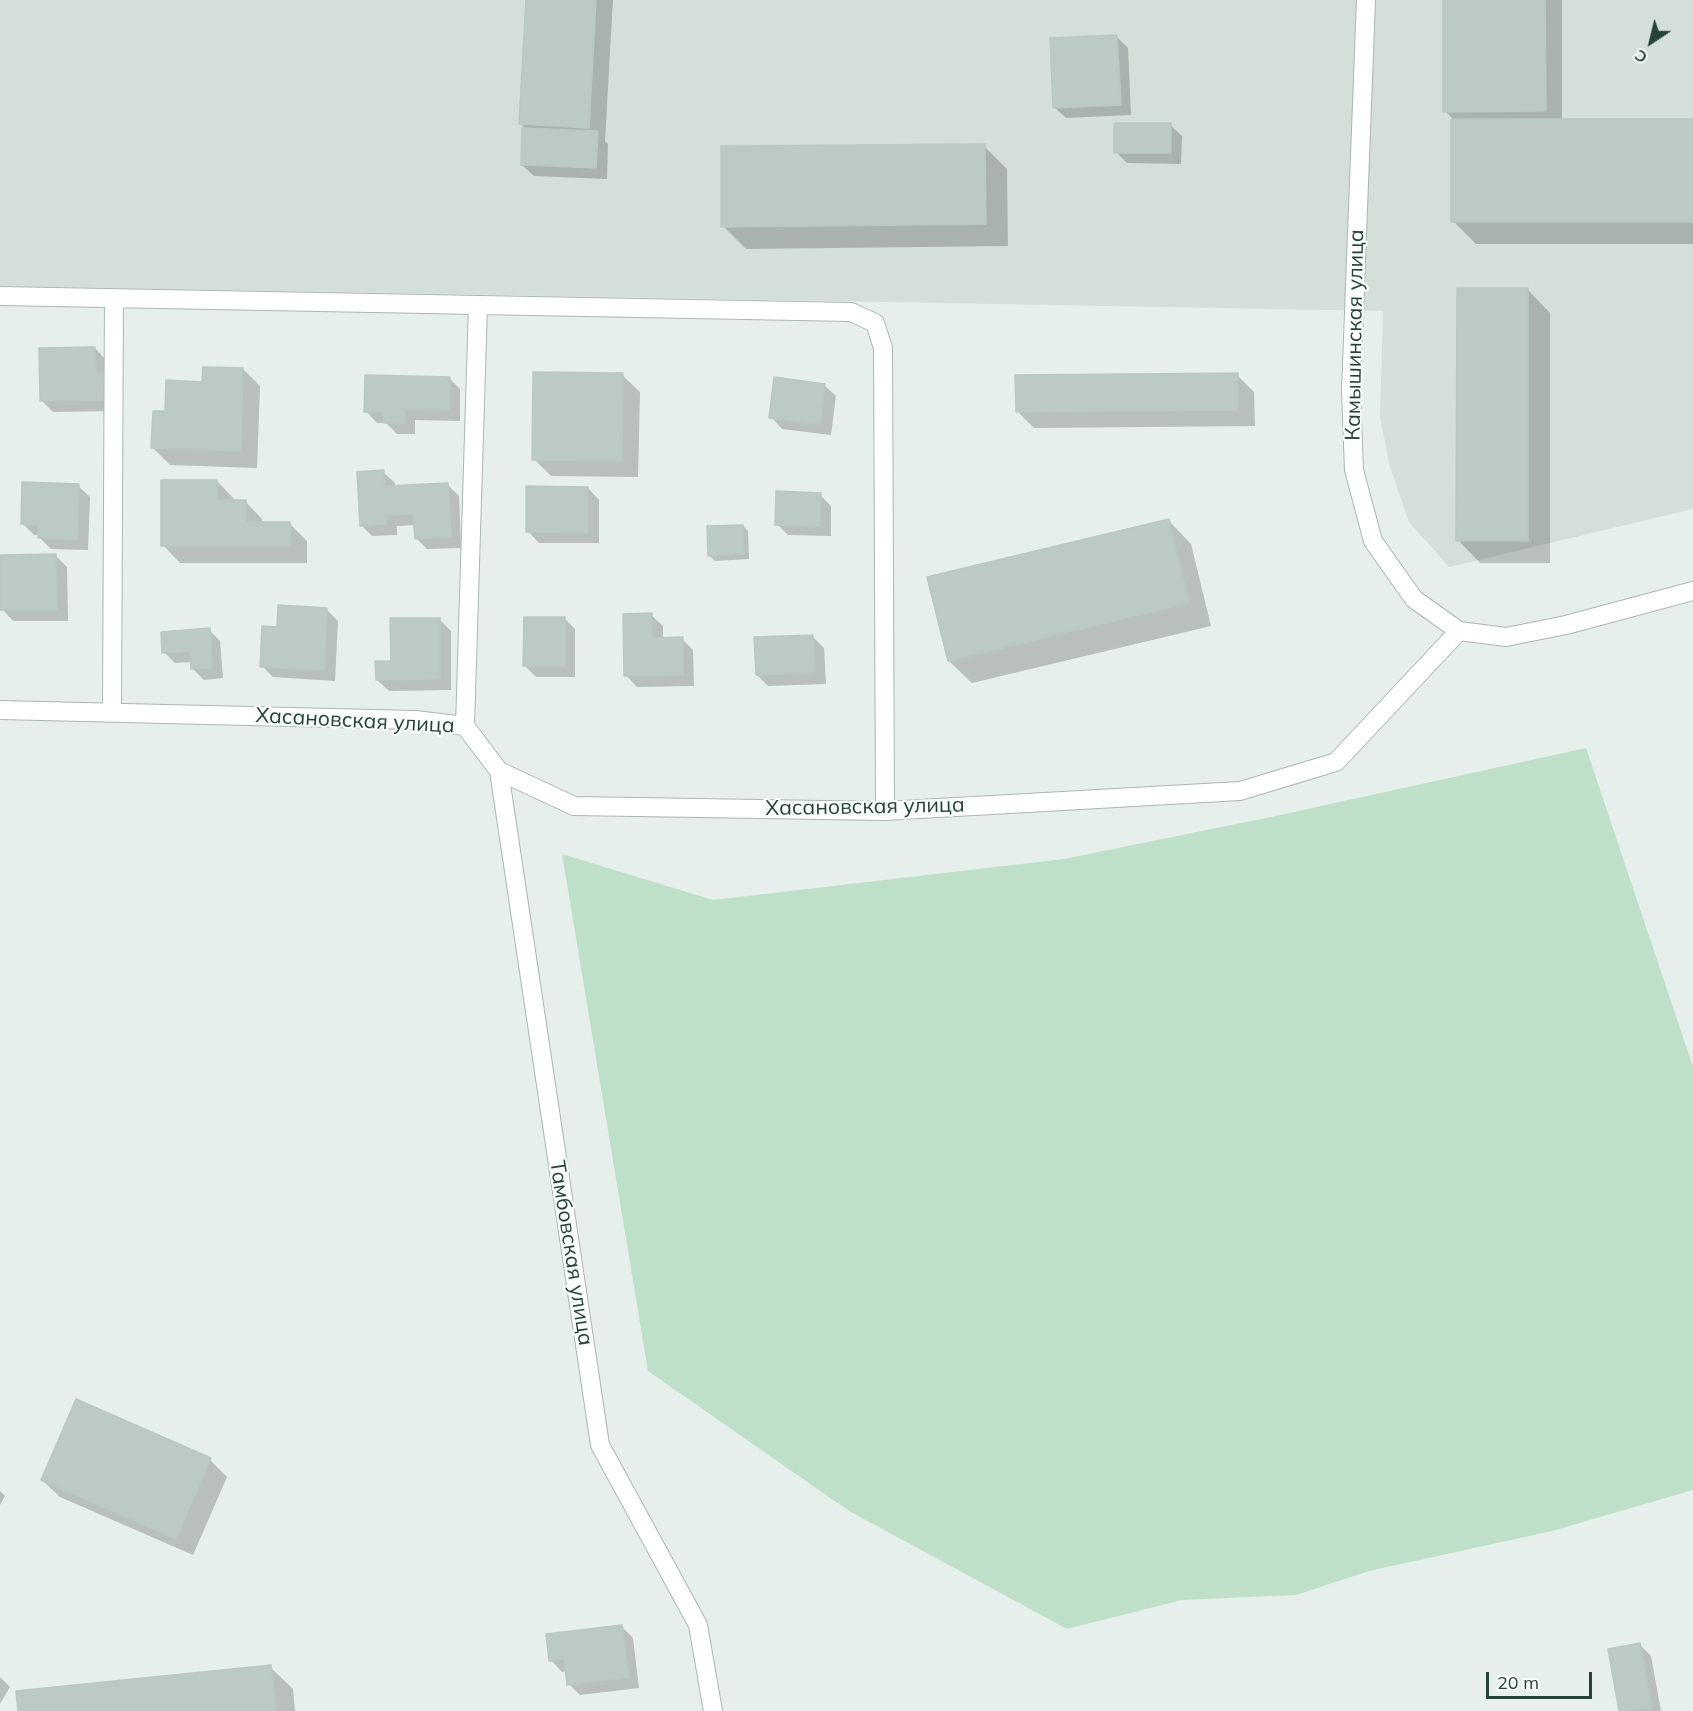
<!DOCTYPE html>
<html>
<head>
<meta charset="utf-8">
<style>
  body { margin:0 }
  #map { position:relative; width:1693px; height:1711px; overflow:hidden; background:#e6efeb; font-family:Mulish,sans-serif }
  canvas { display:block }
  .north { position:absolute; left:1621px; top:12px; width:60px; height:60px; -webkit-text-stroke:4px #f7fbf9; paint-order:stroke; rotate:215deg; font-size:16px; font-weight:700; line-height:24px; text-align:center; color:#24423a }
  .north::after { content:''; display:block; margin:auto; width:21px; height:27px; background:#24423a; clip-path:polygon(50% 0,100% 100%,50% 72%,0 100%) }
  .scale { position:absolute; left:1486px; top:1672px; width:106px; height:27px; box-sizing:border-box; border:3px solid #24423a; border-top:0; padding-left:8px; font-size:18px; line-height:21px; white-space:nowrap; color:#24423a; -webkit-text-stroke:4px #f7fbf9; paint-order:stroke }
</style>
</head>
<body>
<div id="map">
<canvas width="1693" height="1711"></canvas>
<div class="north">С</div>
<div class="scale">20 m</div>
</div>
<script>
const ctx = document.querySelector('canvas').getContext('2d');
ctx.lineJoin = 'round';
function fill(path, color) {
  ctx.fillStyle = color;
  ctx.fill(path, 'evenodd');
}
function trace(path, color, width, dash) {
  ctx.strokeStyle = color;
  ctx.lineWidth = width;
  ctx.lineCap = dash ? 'butt' : 'round';
  ctx.setLineDash(dash || []);
  ctx.stroke(path);
}
function label(font, color, halo, rows, align = 'center') {
  ctx.font = font + ' Mulish,sans-serif';
  ctx.lineWidth = 4.5;
  ctx.setLineDash([]);
  ctx.textBaseline = 'middle';
  ctx.strokeStyle = halo;
  ctx.fillStyle = color;
  for (const [text, x, y, turn = 0] of rows) {
    ctx.save();
    ctx.translate(x, y);
    ctx.rotate((+turn || 0) * Math.PI / 180);
    ctx.textAlign = isNaN(turn) ? turn : align;
    if (halo) ctx.strokeText(text, 0, 0);
    ctx.fillText(text, 0, 0);
    ctx.restore();
  }
}
fill(new Path2D(`
  M0,0H1693V509L1449,567L1409,522L1390,467L1380,417L1383,311L0,286Z`), '#d4dfda');
fill(new Path2D(`
  M1586,748L1693,1067V1490L1552,1531L1369,1571L1296,1595L1182,1600L1067,1629L849,1511L648,1371L562,854L713,900L1064,859L1271,817Z`), '#bfe0c8');
fill(new Path2D(`
  M527,0H613L605,141L608,144L607,179L534,176L522,165L527,130L520,123Z
  M1444,0H1562V121H1693V244H1476L1453,221V119L1445,111Z
  M1117,37L1128,48L1131,115L1066,118L1054,107Z
  M1170,125L1182,136L1181,164L1127,163L1116,152Z
  M984,146L1007,169L1008,246L746,249L723,226Z
  M1528,290L1550,313V563H1480L1458,540Z
  M95,348L106,360L117,411L53,412L42,401Z
  M243,369L260,386L257,468L170,465L153,448L166,413L204,383Z
  M622,375L640,392L638,477L551,476L534,459Z
  M1237,375L1254,392L1255,426L1034,428L1017,411Z
  M449,378L460,389V421L415,420V434H397L386,423H377L366,411Z
  M824,385L836,396L831,435L782,429L771,417Z
  M383,472L395,483V487L448,485L459,496L461,548L427,549L416,538L415,525L397,526V535L372,536L361,525Z
  M217,481L234,499V501H245L262,519V524H290L307,541V563H180L163,545Z
  M78,486L90,497L88,550L51,549L40,538V535H34L23,524Z
  M588,488L599,500V543H539L528,531Z
  M820,495L831,506V536L788,535L777,524Z
  M1169,521L1191,544L1211,626L972,683L949,661Z
  M743,526L748,531L749,559L715,561L710,556Z
  M56,556L67,567L68,621H13L2,609Z
  M326,609L338,621L335,681L273,677L262,666Z
  M651,615L663,626V639H682L693,650L694,686L637,687L626,675Z
  M564,618L575,629V677H536L525,666Z
  M439,619L451,631V690L389,691L377,680L392,663Z
  M209,630L220,641L223,678L204,680L192,668V662L175,663L164,652Z
  M812,636L824,648L826,684L768,686L757,675Z
  M77,1401L210,1460L227,1477L193,1555L60,1497L42,1480Z
  M0,1491L5,1496L0,1505Z
  M622,1627L633,1638L639,1688L580,1695L569,1684L567,1671L562,1672L551,1660Z
  M1640,1645L1651,1656L1661,1711H1621L1610,1650Z
  M270,1667L293,1689L295,1711H20Z
  M0,1677L10,1687L0,1704Z`), '#0003');
const building = new Path2D(`
  M526,0H596L589,128L519,124Z
  M1443,0H1545L1546,111L1443,112Z
  M1117,35L1121,105L1053,108L1050,38Z
  M1451,119H1693V222H1451Z
  M1114,123H1171V153H1114Z
  M522,128L598,131L596,168L521,165Z
  M985,144L986,224L721,227V146Z
  M1457,288H1528V541H1456Z
  M95,347L96,373L106,372V400L40,401L39,348Z
  M203,367L243,368L241,451L151,448L153,411H165L166,380L202,382Z
  M533,372L623,373L622,461L532,460Z
  M1238,373V410L1016,412L1015,375Z
  M365,375L450,377L449,410L405,409V423H384V412H364Z
  M774,377L825,384L820,424L769,418Z
  M384,470V486L448,483L451,537L415,539L413,514L386,515L387,524L360,526L357,472Z
  M161,480H217V500H246V522H290V546H161Z
  M22,482L79,484L77,540L38,538V525L21,524Z
  M526,486L588,487V533L526,532Z
  M776,491L821,493L820,526L775,525Z
  M1169,519L1189,603L948,661L927,577Z
  M743,525L744,554L708,556L707,526Z
  M56,554L57,610H0V555Z
  M278,605L327,608L324,670L260,667L262,626L277,627Z
  M652,613V638L683,637V675L624,676L623,614Z
  M524,617H565V666H523Z
  M390,618H440V679L376,680L375,661H391Z
  M210,628L212,668L191,669L190,651L162,653L161,632Z
  M813,635L815,673L756,675L754,637Z
  M76,1399L211,1458L176,1539L41,1480Z
  M622,1625L629,1677L567,1685L564,1659L549,1661L546,1634Z
  M1640,1643L1652,1708L1619,1711L1608,1649Z
  M271,1665L276,1711H18L16,1691Z`);
fill(building, '#bbcac4');
trace(building, '#b8c9c2', 1.5);
const minor = new Path2D(`
  M1366,0L1351,391L1354,470L1373,541L1414,599L1459,631L1506,637L1566,625L1693,591
  M0,296L851,312L875,323L883,348L885,811
  M0,710L415,720L465,726L499,771L574,806L885,811L1240,791L1336,762L1459,631
  M112,712L114,298
  M465,726L478,305
  M499,771L600,1445L698,1625L713,1711`);
trace(minor, '#a8b8b2', 20);
trace(minor, '#fff', 18);
label('21px', '#24423a', '#f7fbf9', [
  ["Камышинская улица",1355,335,-89],
  ["Хасановская улица",355,721,3],
  ["Хасановская улица",865,807,-1],
  ["Тамбовская улица",571,1253,81]
]);
</script>
</body>
</html>
